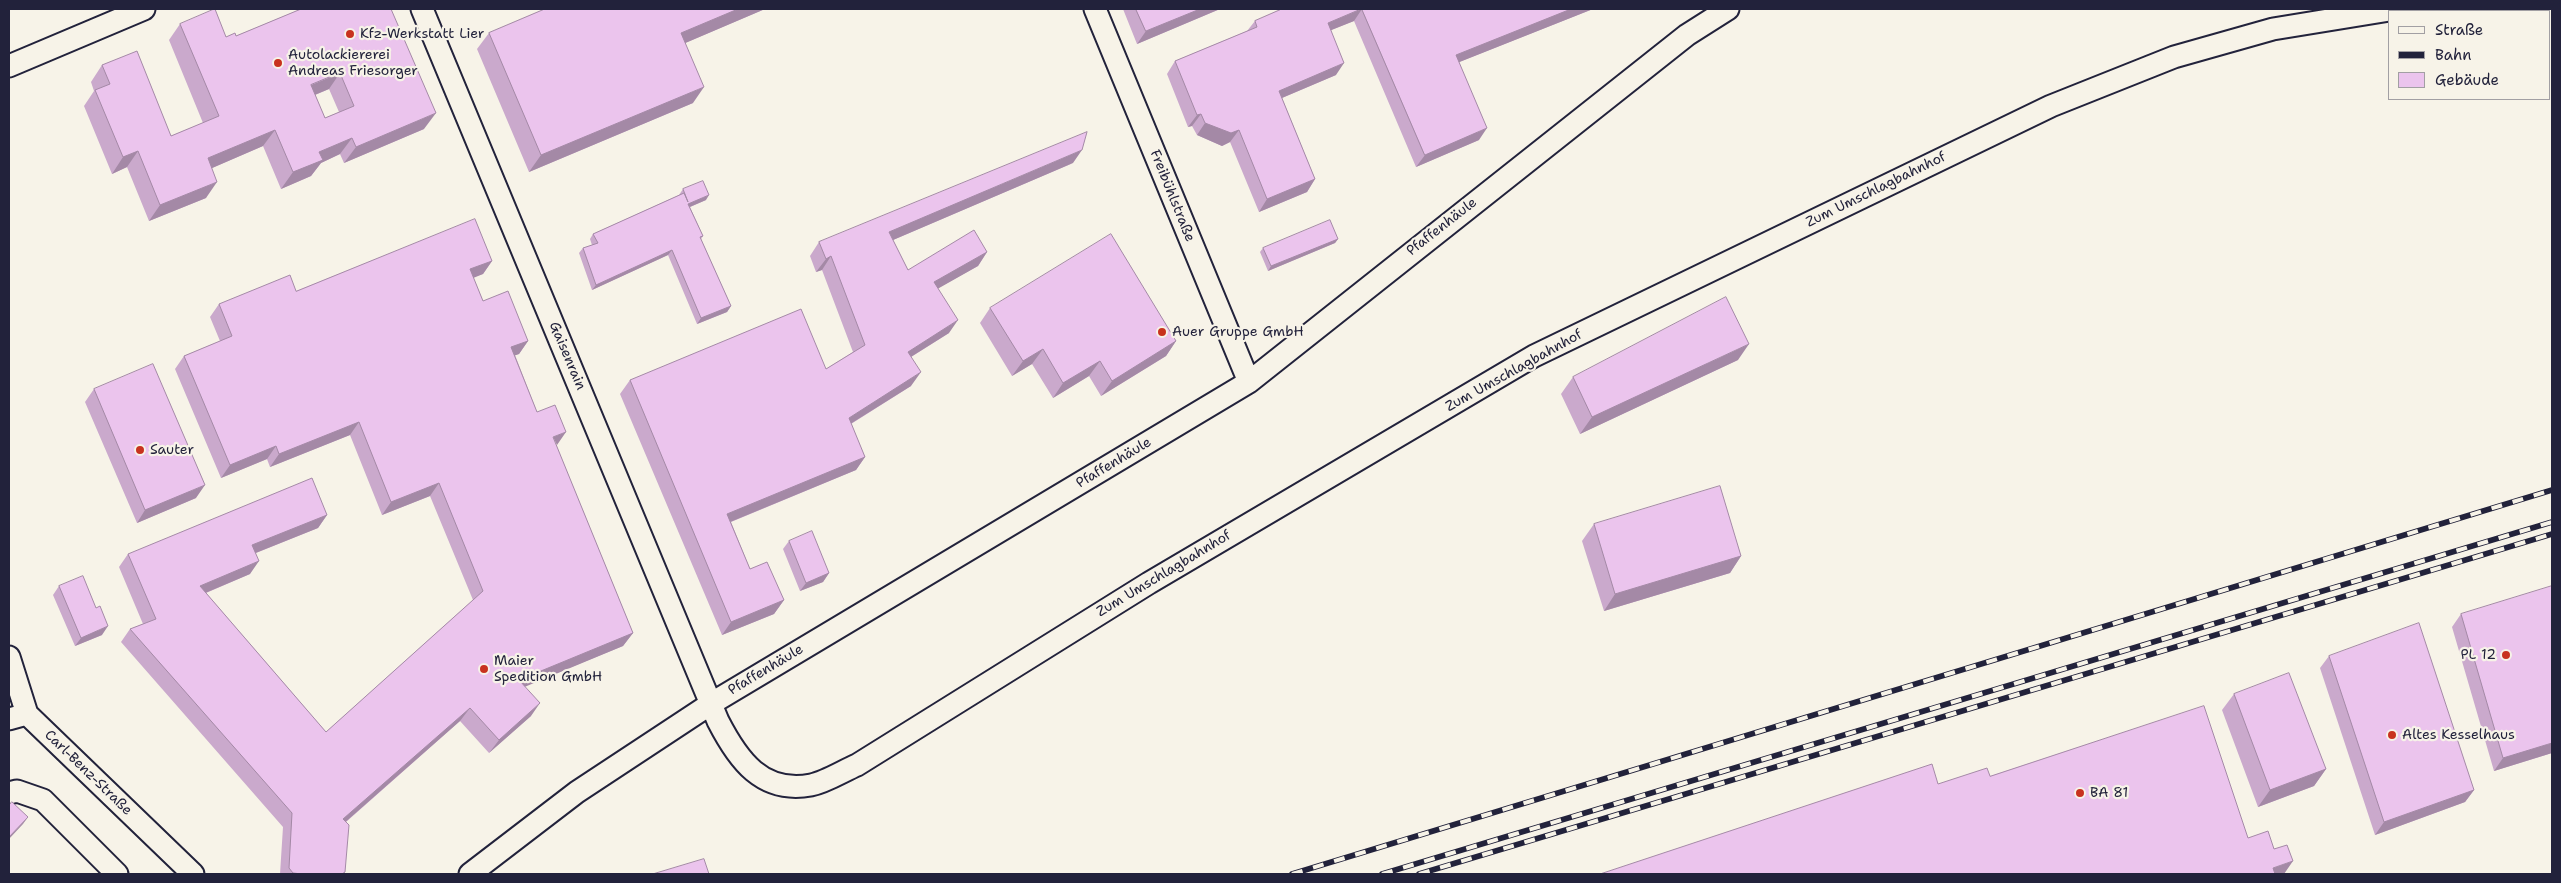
<!DOCTYPE html>
<html>
<head>
<meta charset="utf-8">
<style>
  body { margin:0 }
  #map { position:relative; width:2561px; height:883px; overflow:hidden; background:#f7f3e8; font-family:"Shantell Sans",sans-serif }
  canvas { display:block }
  .frame { position:absolute; inset:0; border:10px solid #22223b; pointer-events:none }
  .legend { position:absolute; left:2388px; top:10px; width:162px; height:90px; box-sizing:border-box; background:#f7f3e8; border:1px solid #a29fa3; margin:0; padding:6px 9px; list-style:none; font-size:15px; color:#22223b }
  .legend li { display:flex; align-items:center; gap:10px; height:25px }
  .legend b { width:25px; border:1px solid #a29fa3 }
</style>
</head>
<body>
<div id="map">
<canvas width="2561" height="883"></canvas>
<div class="frame"></div>
<ul class="legend">
<li><b style="height:6px;background:#f7f3e8"></b>Straße</li>
<li><b style="height:6px;background:#22223b"></b>Bahn</li>
<li><b style="height:14px;background:#ebc4ed"></b>Gebäude</li>
</ul>
</div>
<script>
const ctx = document.querySelector('canvas').getContext('2d');
ctx.lineJoin = 'round';
function trace(path, color, width, dash) {
  ctx.strokeStyle = color;
  ctx.lineWidth = width;
  ctx.lineCap = dash ? 'butt' : 'round';
  ctx.setLineDash(dash || []);
  ctx.stroke(path);
}
function fill(path, color) {
  ctx.fillStyle = color;
  ctx.fill(path, 'evenodd');
}
function label(font, color, halo, rows, align = 'center') {
  ctx.font = font + ' "Shantell Sans",sans-serif';
  ctx.lineWidth = 4.5;
  ctx.setLineDash([]);
  ctx.textBaseline = 'middle';
  ctx.strokeStyle = halo;
  ctx.fillStyle = color;
  for (const [text, x, y, turn = 0] of rows) {
    ctx.save();
    ctx.translate(x, y);
    ctx.rotate((+turn || 0) * Math.PI / 180);
    ctx.textAlign = isNaN(turn) ? turn : align;
    if (halo) ctx.strokeText(text, 0, 0);
    ctx.fillText(text, 0, 0);
    ctx.restore();
  }
}
const minor = new Path2D(`
  M422,9L718,721C738,760 762,794 811,785C826,782 843,771 857,765L1149,583L1534,356L2051,106L2174,57L2273,29L2396,9
  M1095,9L1249,382
  M9,66L144,9
  M9,657L27,714L193,874
  M9,719L27,714
  M9,793L17,791L43,800L117,874
  M470,874L577,792L712,703L1249,382L1687,35L1728,9`);
trace(minor, '#22223b', 25);
trace(minor, '#f7f3e8', 21);
const rail = new Path2D(`
  M1292,874L2552,490
  M1382,874L2552,522
  M1419,874L2552,534`);
trace(rail, '#22223b', 5.5);
trace(rail, '#f7f3e8', 4, [11]);
fill(new Path2D(`
  M301,9L424,129L344,163L340,154L321,163L311,176L281,189L263,146L212,168L206,198L149,221L127,167L112,174L84,106L94,91L91,82L102,65L171,136L203,123L169,40L180,24L226,37L236,36ZM329,89L339,112L325,118L315,95Z
  M545,9H765L685,43L693,103L529,172L477,49L489,33Z
  M1123,9H1220L1137,44Z
  M1282,9H1593L1459,62L1479,140L1416,167L1354,21L1331,30L1336,75L1282,98L1315,179L1307,192L1259,212L1230,142L1222,146L1197,135L1192,126L1188,127L1167,74L1175,61L1247,31L1255,21Z
  M1073,163L893,240L908,270L987,252L978,266L938,288L949,333L911,357V386L851,424L865,457L856,470L731,522L750,569L784,600L774,614L722,635L620,394L630,380L826,369L853,352L822,270L816,272L810,256L819,242Z
  M683,189L706,200L690,207L703,236L701,239L731,306L727,312L697,324L668,255L592,290L579,253L583,248L592,245L590,239L593,234L679,195Z
  M1338,239L1335,243L1268,271L1260,252L1263,248Z
  M492,261L483,274L473,277L483,301L528,341L519,354L515,355L537,412L556,445L633,633L623,646L525,686L531,716L489,753L460,721L346,822L345,872L343,874H280L283,827L121,642L130,629L143,624L119,567L128,554L327,515L318,528L256,553L250,574L206,593L326,732L473,600L430,496L382,515L350,435L270,467L267,459L221,478L175,369L184,356L220,341L210,317L219,304L296,291Z
  M990,308L1176,341L1166,356L1101,396L1089,376L1053,398L1032,364L1012,376L980,323Z
  M1738,360L1580,434L1561,394L1573,377Z
  M94,389L196,498L137,523L85,402Z
  M1594,524L1741,556L1730,573L1604,611L1582,541Z
  M789,541L829,573L823,582L800,591L783,549Z
  M59,586L102,635L75,646L53,595Z
  M2461,614L2552,753L2494,771L2452,627Z
  M2329,656L2474,790L2465,802L2375,835L2320,668Z
  M2234,694L2326,769L2314,786L2258,807L2222,710Z`), '#caa9cc');
fill(new Path2D(`
  M738,9H765L669,50L681,33Z
  M1200,9H1220L1137,44L1146,31Z
  M1362,9L1354,21L1319,35L1328,23Z
  M1571,9H1593L1447,67L1456,55Z
  M1344,63L1336,75L1270,103L1279,91Z
  M340,73L329,89L300,101L311,85Z
  M704,87L693,103L529,172L541,155Z
  M436,113L424,129L344,163L356,147Z
  M1201,114L1192,126L1188,127L1197,115Z
  M1205,123L1239,130L1230,142L1222,146L1197,135Z
  M1487,128L1479,140L1416,167L1425,155Z
  M275,130L263,146L196,175L208,158Z
  M352,138L340,154L321,163L311,176L281,189L293,172L319,152Z
  M1082,150L1073,163L879,246L889,232Z
  M138,151L127,167L112,174L123,157Z
  M1315,179L1307,192L1259,212L1267,199Z
  M217,182L206,198L149,221L160,205Z
  M709,195L706,200L685,209L688,204Z
  M1338,239L1335,243L1268,271L1271,266Z
  M672,250L668,255L592,290L596,285Z
  M987,252L978,266L925,296L934,282Z
  M831,256L822,270L816,272L826,259Z
  M492,261L483,274L461,283L470,269Z
  M731,306L727,312L697,324L701,318Z
  M958,320L949,333L898,365L908,352Z
  M528,341L519,354L502,360L511,347Z
  M1176,341L1166,356L1101,396L1112,381Z
  M1749,344L1738,360L1580,434L1592,417Z
  M1043,349L1032,364L1012,376L1023,361Z
  M1100,361L1089,376L1053,398L1063,383Z
  M921,372L911,386L839,431L849,418Z
  M359,422L350,435L270,467L279,454Z
  M566,432L557,445L553,437Z
  M276,446L267,459L221,478L230,465Z
  M865,457L856,470L718,527L727,514Z
  M439,483L430,496L382,515L391,502Z
  M205,485L196,498L137,523L145,510Z
  M327,515L318,528L243,558L252,545Z
  M1741,556L1730,573L1604,611L1615,594Z
  M259,561L250,574L191,599L200,586Z
  M829,573L823,582L800,591L806,583Z
  M784,600L774,614L722,635L731,622Z
  M108,626L102,635L75,646L81,638Z
  M633,633L623,646L510,693L519,680Z
  M540,703L531,716L489,753L499,740Z
  M470,708L460,721L334,832L343,819Z
  M2552,743V753L2494,771L2503,758Z
  M2326,769L2314,786L2258,807L2270,790Z
  M2474,790L2465,802L2375,835L2384,822Z
  M28,817L23,824L9,839V837Z
  M2293,861L2284,874H2269L2273,868Z`), '#a489a6');
const building = new Path2D(`
  M215,9L226,37L235,33L236,36L301,9H391L436,113L356,147L352,138L319,152L323,160L293,172L275,130L208,158L217,182L160,205L138,151L123,157L95,90L110,84L102,65L137,51L171,136L219,116L180,24ZM340,73L354,106L325,118L311,85Z
  M545,9H738L681,33L704,87L541,155L489,33Z
  M1136,9H1200L1146,31Z
  M1282,9H1361L1328,23L1344,63L1279,91L1315,179L1267,199L1239,130L1231,133L1205,123L1201,114L1197,115L1175,61L1257,27L1255,21Z
  M1362,9H1571L1456,55L1487,128L1425,155Z
  M1087,132L1082,150L889,232L908,270L974,230L987,252L934,282L958,320L908,352L921,372L849,418L865,457L727,514L750,569L767,562L784,600L731,622L630,380L801,309L826,369L865,345L831,256L826,259L819,242Z
  M703,181L709,195L688,204L703,236L700,237L731,306L701,318L672,250L596,285L583,248L598,243L593,234L684,193L688,202L683,189Z
  M475,219L492,261L470,269L483,301L508,291L528,341L511,347L537,412L555,405L566,432L553,437L633,633L519,680L540,703L499,740L470,708L343,819L349,825L345,872L342,874H302L293,873L289,868L292,813L130,629L156,619L128,554L312,478L327,515L252,545L259,561L200,586L326,732L483,591L439,483L391,502L359,422L279,454L276,446L230,465L184,356L232,336L219,304L290,275L296,291Z
  M1330,220L1338,239L1271,266L1263,248Z
  M1111,234L1176,341L1112,381L1100,361L1063,383L1043,349L1023,361L990,308Z
  M1726,297L1749,344L1592,417L1573,377Z
  M153,364L205,485L145,510L94,389Z
  M1720,486L1741,556L1615,594L1594,524Z
  M812,531L829,573L806,583L789,541Z
  M83,576L96,608L100,606L108,626L81,638L59,586Z
  M2552,586V743L2503,758L2461,614Z
  M2419,623L2474,790L2384,822L2329,656Z
  M2289,673L2326,769L2270,790L2234,694Z
  M2204,706L2248,838L2268,831L2274,849L2287,845L2293,861L2273,868L2275,874H1600L1932,764L1938,784L1987,768L1990,776Z
  M12,802L28,817L9,837V805Z
  M704,859L709,874H653Z`);
fill(building, '#ebc4ed');
trace(building, '#a489a6', 1);
for (const [x, y, r, color] of [
  [350,34,5,"#c8321e"],
  [278,63,5,"#c8321e"],
  [1162,332,5,"#c8321e"],
  [140,450,5,"#c8321e"],
  [2506,655,5,"#c8321e"],
  [484,669,5,"#c8321e"],
  [2392,735,5,"#c8321e"],
  [2080,793,5,"#c8321e"]
]) {
  const dot = new Path2D();
  dot.arc(x, y, r, 0, 2 * Math.PI);
  ctx.fillStyle = color;
  ctx.fill(dot);
  trace(dot, '#f7f3e8', 2);
}
label('14px', '#22223b', '#f7f3e8', [
  ["Kfz-Werkstatt Lier",360,34],
  ["Autolackiererei",288,55],
  ["Andreas Friesorger",288,71],
  ["Auer Gruppe GmbH",1172,332],
  ["Sauter",150,450],
  ["PL 12",2496,655,"right"],
  ["Maier",494,661],
  ["Spedition GmbH",494,677],
  ["Altes Kesselhaus",2402,735],
  ["BA 81",2090,793]
], 'left');
label('14px', '#22223b', '#f7f3e8', [
  ["Zum Umschlagbahnhof",1876,190,-26],
  ["Freibühlstraße",1172,196,68],
  ["Pfaffenhäule",1442,227,-38],
  ["Gaisenrain",567,356,67],
  ["Zum Umschlagbahnhof",1514,371,-29],
  ["Pfaffenhäule",1114,463,-31],
  ["Zum Umschlagbahnhof",1164,574,-31],
  ["Pfaffenhäule",766,670,-31],
  ["Carl-Benz-Straße",88,773,44]
]);
</script>
</body>
</html>
